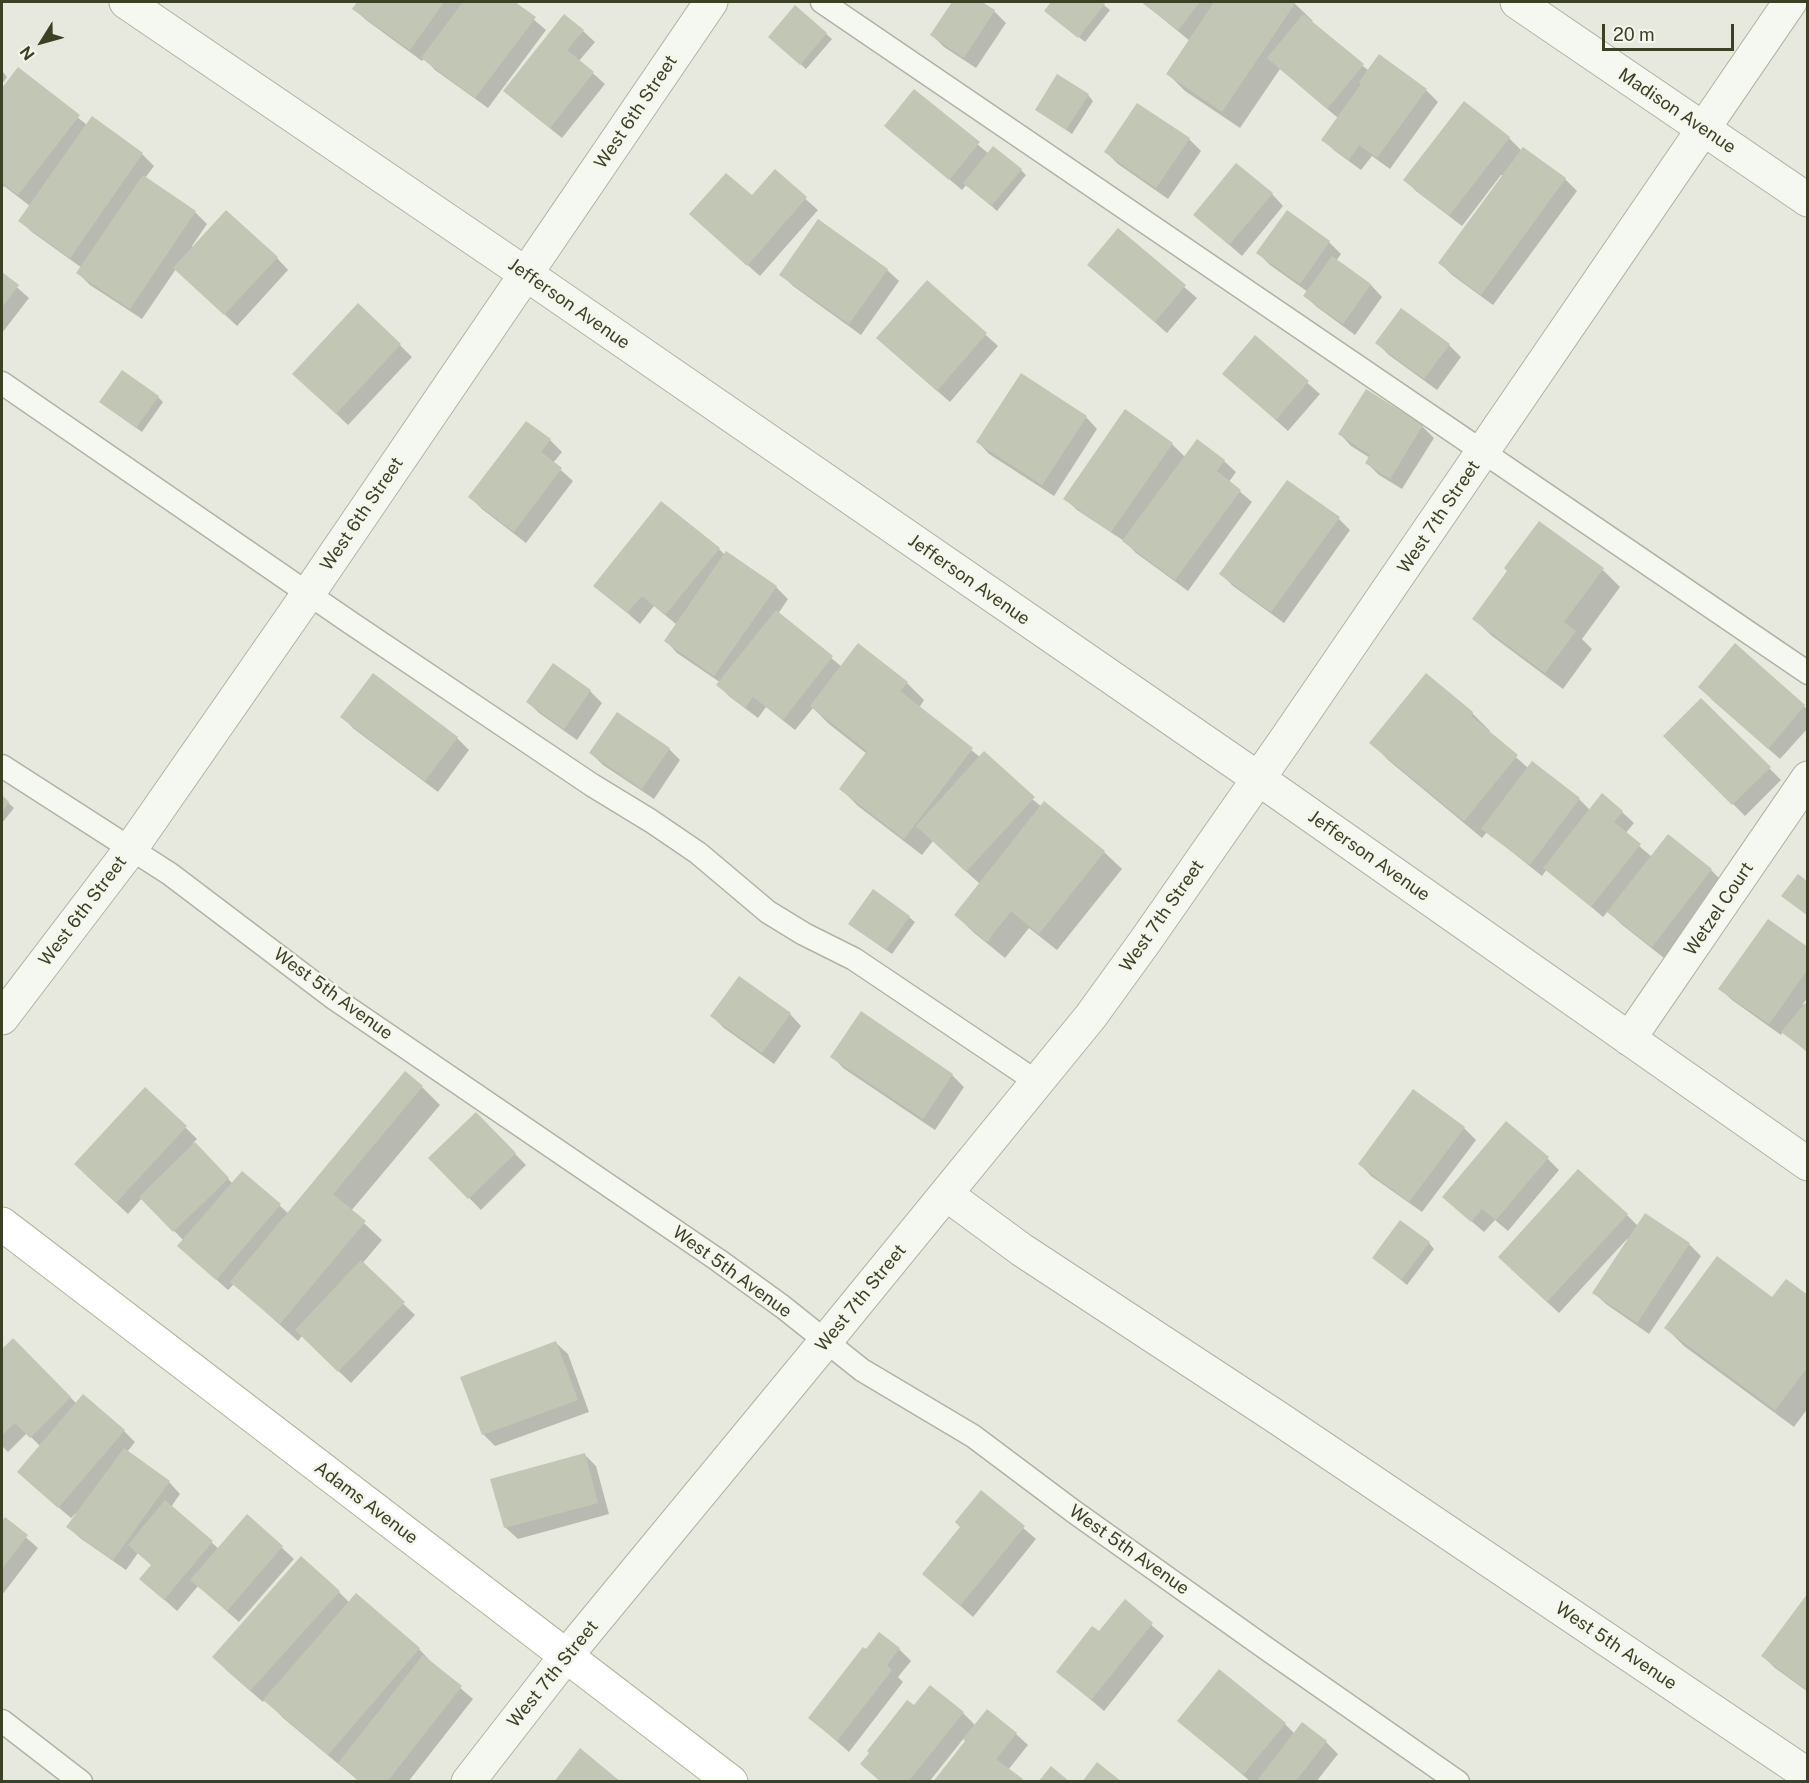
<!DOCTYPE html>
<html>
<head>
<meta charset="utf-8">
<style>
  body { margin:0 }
  #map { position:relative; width:1809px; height:1783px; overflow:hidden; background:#e7e9de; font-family:"Public Sans",sans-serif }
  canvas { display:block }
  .frame { position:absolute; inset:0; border:3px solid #3b4125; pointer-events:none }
  .north { position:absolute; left:12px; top:12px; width:60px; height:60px; -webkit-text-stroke:4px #f5f6ed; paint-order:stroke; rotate:233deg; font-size:16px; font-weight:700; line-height:24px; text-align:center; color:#3b4125 }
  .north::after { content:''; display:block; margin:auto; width:21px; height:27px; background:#3b4125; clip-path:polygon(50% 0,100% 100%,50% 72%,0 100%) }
  .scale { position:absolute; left:1602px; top:24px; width:132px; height:27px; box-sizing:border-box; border:3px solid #3b4125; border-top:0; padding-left:8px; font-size:18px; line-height:21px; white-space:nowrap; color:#3b4125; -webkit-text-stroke:4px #f5f6ed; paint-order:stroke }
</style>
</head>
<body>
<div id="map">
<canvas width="1809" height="1783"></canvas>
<div class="frame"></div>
<div class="north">N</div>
<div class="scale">20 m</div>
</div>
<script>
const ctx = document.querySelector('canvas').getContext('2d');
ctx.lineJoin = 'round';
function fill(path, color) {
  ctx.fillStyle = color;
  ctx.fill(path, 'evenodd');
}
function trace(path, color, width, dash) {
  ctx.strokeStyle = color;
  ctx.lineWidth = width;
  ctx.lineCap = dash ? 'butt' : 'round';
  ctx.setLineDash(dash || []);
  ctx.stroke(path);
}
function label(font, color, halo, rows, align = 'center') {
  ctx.font = font + ' "Public Sans",sans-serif';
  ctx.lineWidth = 5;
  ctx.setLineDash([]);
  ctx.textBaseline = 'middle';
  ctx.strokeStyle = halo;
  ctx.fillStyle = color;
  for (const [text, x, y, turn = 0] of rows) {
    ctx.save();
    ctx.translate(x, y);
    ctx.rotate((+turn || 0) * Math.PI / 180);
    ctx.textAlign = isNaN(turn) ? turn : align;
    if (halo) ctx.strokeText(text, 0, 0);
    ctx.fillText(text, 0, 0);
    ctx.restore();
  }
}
fill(new Path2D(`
  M359,2H513L546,30L488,108L435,70L424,58L422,61L366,20L354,9Z
  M954,2H980L994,11L1006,23L976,68L944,47L932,35Z
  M1053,2H1100L1110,10L1085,42L1046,10Z
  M1142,2H1293L1313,21L1311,22L1369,71L1379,56L1426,90L1438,102L1390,169L1372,156L1361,170L1335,151L1323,140L1338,118L1280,69L1240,128L1185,91L1168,74L1190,41Z
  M795,7L832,39L806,69L775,42Z
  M583,31L595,42L579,61L605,84L562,138L517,102L505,91Z
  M18,69L87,125L92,118L142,154L154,166L145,178L195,212L207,224L192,246L193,248L277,258L288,270L237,326L176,269L142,319L90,285L78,273L82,268L32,232L20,221L30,206L4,186L2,189V90Z
  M2,71L7,77L2,84Z
  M914,91L989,154L1021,170L1026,175L997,211L967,184L962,190L886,126Z
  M1088,95L1093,101L1072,134L1037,110Z
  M1509,138L1522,151L1524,149L1565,179L1577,191L1493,305L1452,275L1440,263L1504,176L1501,175L1462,226L1416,191L1405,180Z
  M1189,139L1201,151L1168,199L1118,164L1106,152Z
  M775,172L818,210L760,276L703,226L752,197Z
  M1272,194L1283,206L1242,256L1195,215Z
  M1118,231L1197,298L1167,333L1089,265Z
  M1329,242L1341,254L1336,261L1371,285L1382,297L1355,335L1317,307L1305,296L1308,292L1270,265L1258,253Z
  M887,270L899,281L861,335L793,286L781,274Z
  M2,274L29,298L2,333Z
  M927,282L998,346L950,402L890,350Z
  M359,305L412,357L348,425L306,385Z
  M1255,337L1320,394L1288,431L1224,374Z
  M1377,343L1449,345L1461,357L1437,390L1389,355Z
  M158,397L163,402L142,432L101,402Z
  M1086,417L1097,429L1054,496L989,454L978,442Z
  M526,423L550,440L562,452L553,463L573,481L526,543L482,509L470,497Z
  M1422,426L1434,438L1402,489L1379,475L1367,463L1370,458L1351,446L1340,434Z
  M1172,444L1185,457L1224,461L1236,472L1229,482L1252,502L1188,591L1136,553L1124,541L1077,510L1065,498Z
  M1339,519L1350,530L1284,623L1233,586L1221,574Z
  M719,549L725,555L776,587L788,599L778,614L842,667L907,683L924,700L919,708L1042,807L1104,852L1122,869L1057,950L1029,928L1005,958L973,932L956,915L980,884L933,841L922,855L858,806L841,789L867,754L829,724L813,708L795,730L766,707L758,718L730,697L718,685L721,683L677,653L666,641L677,625L654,606L640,624L595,585Z
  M1603,570L1620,587L1582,639L1592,649L1563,689L1492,636L1474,619Z
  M1736,646L1808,710V728L1780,759L1711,699Z
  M553,665L590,691L602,703L577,740L539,713L528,702Z
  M374,675L457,738L469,750L438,792L354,729L342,717Z
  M1426,675L1472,713L1490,731L1489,733L1528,768L1532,763L1579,799L1590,810L1622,812L1634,823L1625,834L1652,857L1668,836L1711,870L1723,882L1664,958L1621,924L1608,911L1603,917L1547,869L1542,876L1487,832L1482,838L1388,760L1371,742Z
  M1701,700L1781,780L1745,816L1665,736Z
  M669,749L680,760L654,799L603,765L591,753Z
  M2,797L14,808L2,823Z
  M909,917L915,922L892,954L856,929Z
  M1808,949V997L1803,1004L1805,1005L1808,1002V1053L1783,1031L1781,1035L1732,1000L1720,989Z
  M790,1014L801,1026L774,1064L724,1028L712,1016Z
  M832,1056L952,1075L964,1087L935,1130L843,1068Z
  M422,1087L440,1105L351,1211L382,1240L362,1264L415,1315L351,1383L302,1336L298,1341L234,1284L228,1290L191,1257L184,1241L142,1198L128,1214L87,1176L185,1127L197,1139L193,1143L233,1184L243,1173L289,1214Z
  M476,1114L526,1165L481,1210L430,1158Z
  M1464,1128L1476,1140L1422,1212L1371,1176L1360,1164Z
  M1547,1158L1559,1170L1508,1231L1495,1220L1484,1232L1456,1208Z
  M1627,1215L1638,1226L1689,1244L1701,1256L1649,1334L1606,1304L1594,1293L1628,1240L1627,1239L1559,1313L1511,1269Z
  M1429,1243L1434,1249L1407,1285L1374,1258Z
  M1808,1297V1408L1794,1427L1684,1346L1666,1328L1773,1299Z
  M13,1340L77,1404L124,1431L135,1442L127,1452L169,1482L180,1494L171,1507L219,1549L248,1516L294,1559L239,1622L198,1586L177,1611L141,1579L152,1565L138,1553L126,1570L80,1538L68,1527L78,1514L76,1513L71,1518L30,1483L40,1446L27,1433L8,1452L2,1446V1351Z
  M556,1343L568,1354L589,1412L495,1446L483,1434Z
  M584,1454L596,1466L609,1514L518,1539L506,1528L492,1480Z
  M981,1492L1036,1539L973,1617L924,1574L962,1527Z
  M5,1519L38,1548L2,1595V1523Z
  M339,1592L349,1602L419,1649L436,1667L473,1699L408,1782H360L283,1718L265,1699L263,1702L225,1669Z
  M1808,1596V1692L1775,1668L1763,1656Z
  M1125,1602L1164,1636L1104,1711L1058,1672L1099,1633Z
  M899,1649L911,1661L898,1677L903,1682L849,1752L810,1718L866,1651Z
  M914,1708L963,1713L976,1726L1016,1734L1028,1745L1008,1770L1023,1782H935L967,1741L964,1738L929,1782H881L862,1764Z
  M1179,1721L1285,1724L1295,1734L1326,1742L1338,1754L1316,1782H1251Z`), '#0003');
fill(new Path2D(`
  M357,2H444L410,50L352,9Z
  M463,2H515L536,17L475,98L421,58Z
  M952,2H982L995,10L964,58L930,35Z
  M1051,2H1103L1105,4L1078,38L1044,11Z
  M1141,2H1200L1178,30Z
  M1214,2H1296L1222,112L1166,74Z
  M795,5L827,33L800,65L768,37Z
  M564,14L584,30L567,50L594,72L550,128L503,91Z
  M1303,14L1364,64L1327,109L1267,58Z
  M1379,54L1427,89L1377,158L1359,145L1349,160L1321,140L1361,84L1359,82Z
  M18,67L80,115L18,195L2,183V88Z
  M1057,74L1089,94L1066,130L1035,110Z
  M914,89L980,142L949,180L884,126Z
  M1464,101L1510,137L1449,216L1403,180Z
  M1137,103L1190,138L1156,188L1104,152Z
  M92,116L143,153L70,258L18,221Z
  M993,146L1022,169L991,206L963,183Z
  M1523,147L1566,178L1481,295L1438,263Z
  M1236,163L1273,193L1229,245L1193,215Z
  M775,169L807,197L747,266L689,214L726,173L752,195Z
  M143,175L196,211L130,309L76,273Z
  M226,210L278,257L224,315L173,268Z
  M1287,210L1330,241L1300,284L1256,253Z
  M818,219L888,269L849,324L779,275Z
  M1118,228L1186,285L1155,322L1087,265Z
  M1332,256L1371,284L1343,324L1303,296Z
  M2,272L19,285L2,307Z
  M927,280L987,333L937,391L876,338Z
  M358,303L401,344L336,414L292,374Z
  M1401,308L1450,344L1424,379L1375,343Z
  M1255,335L1309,381L1276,420L1222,374Z
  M122,370L159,396L136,428L99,402Z
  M1021,373L1087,416L1042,485L976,442Z
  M1366,389L1423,425L1390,479L1365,463L1370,455L1338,434Z
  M1125,409L1173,443L1111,532L1063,499Z
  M526,421L551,439L541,452L562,468L514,532L468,497Z
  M1197,439L1225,460L1217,471L1241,490L1175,580L1122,541Z
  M1287,480L1340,517L1271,612L1219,574Z
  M661,501L720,548L665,615L642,596L627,613L593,586Z
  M1539,521L1604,568L1564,622L1576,631L1545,673L1472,619L1507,571L1504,568Z
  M726,551L777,586L714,676L664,641Z
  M776,610L833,656L783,720L753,697L745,708L716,685Z
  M858,643L908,682L900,691L973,748L904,839L839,789L867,751L810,706Z
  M1735,643L1805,705L1768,749L1698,687Z
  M553,663L591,690L564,729L526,702Z
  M373,673L458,737L425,781L340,717Z
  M1426,673L1473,712L1471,716L1518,755L1464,821L1369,743Z
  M1701,698L1771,767L1732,805L1663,736Z
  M617,712L670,748L642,789L589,753Z
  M984,751L1035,797L966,872L916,826Z
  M1532,761L1580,798L1530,865L1481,829Z
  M1602,793L1623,811L1614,822L1641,844L1591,907L1543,868Z
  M2,795L9,802L2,812Z
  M1044,801L1105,851L1039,934L1011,911L987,942L954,915Z
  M1668,834L1712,869L1652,947L1607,912Z
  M1798,874L1808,882V916L1781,896Z
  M873,889L910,916L886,950L848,924Z
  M1768,919L1808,947V969L1769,1024L1718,989Z
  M739,976L791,1013L762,1053L710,1016Z
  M1808,1000V1052L1781,1032Z
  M861,1011L953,1074L923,1119L830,1057Z
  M405,1071L423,1086L333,1194L366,1221L280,1324L230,1282Z
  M145,1087L187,1126L116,1203L74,1164Z
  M1413,1089L1465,1127L1409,1202L1358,1164Z
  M476,1112L516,1153L468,1199L428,1158Z
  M1506,1121L1549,1157L1496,1220L1482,1209L1471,1222L1442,1197Z
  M195,1142L229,1178L173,1232L139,1197Z
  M1578,1169L1628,1214L1547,1302L1498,1257Z
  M242,1171L281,1204L216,1280L177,1246Z
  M1645,1213L1690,1243L1637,1323L1592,1293Z
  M1400,1220L1430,1242L1401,1280L1372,1258Z
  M1717,1256L1772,1297L1786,1279L1808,1295V1367L1775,1410L1664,1328Z
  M361,1260L405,1302L338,1372L295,1330Z
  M13,1338L71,1397L30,1438L15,1423L2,1435V1349Z
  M556,1341L578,1400L482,1435L460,1377Z
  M83,1394L125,1430L58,1508L17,1472Z
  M124,1448L170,1481L113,1560L66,1527Z
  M585,1453L598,1503L504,1528L490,1479Z
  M981,1490L1025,1526L960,1606L922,1574L960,1527L955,1522Z
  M165,1500L213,1541L164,1600L139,1579L151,1565L128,1545Z
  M247,1514L283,1546L227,1611L190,1580Z
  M5,1517L28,1535L2,1569V1521Z
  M301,1556L340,1591L250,1691L212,1657Z
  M356,1593L420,1648L328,1755L263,1700Z
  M1808,1593V1691L1761,1656Z
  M1125,1599L1153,1623L1091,1700L1056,1672L1092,1626L1099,1631Z
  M879,1632L900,1648L887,1665L892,1670L837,1741L808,1718L863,1647L866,1649Z
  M423,1655L462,1686L387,1782H361L338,1763Z
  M1219,1669L1286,1723L1243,1775L1177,1721Z
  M930,1685L964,1712L908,1782H881L860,1764L869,1753L867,1751L907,1700L914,1705Z
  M987,1709L1017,1733L996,1759L1023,1779L1021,1782H933L965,1741L963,1739Z
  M1302,1722L1327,1741L1295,1782H1256Z
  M580,1748L621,1782H554Z
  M1097,1762L1122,1782H1082Z
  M1051,1766L1070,1782H1038Z`), '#c2c6b4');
const service = new Path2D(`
  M822,2L1808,673
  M2,383L348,621L592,785L651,821L698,853L768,912L804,934L854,959L1037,1082
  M2,766L170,874L335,999L718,1260L783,1307L862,1370L973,1436L1073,1511L1267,1649L1458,1782
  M2,1721L81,1782`);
const minor = new Path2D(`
  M126,2L526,274L1259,779L1808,1164
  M2,1018L130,850L308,594L711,2
  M1629,1039L1808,778
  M946,1194L1022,1250L1278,1418L1808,1775
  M468,1782L566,1656L825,1342L1091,1016L1146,940L1286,739L1790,2`);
const tertiary = new Path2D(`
  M1517,2L1808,200`);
const primary = new Path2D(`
  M2,1224L731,1782`);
trace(service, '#b0b3a3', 25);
trace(minor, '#b0b3a3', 35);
trace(tertiary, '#b0b3a3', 35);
trace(primary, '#b1b69c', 35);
trace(service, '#f5f7f1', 22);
trace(minor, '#f5f7f1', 33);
trace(tertiary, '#f5f7f1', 33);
trace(primary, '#fff', 33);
label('18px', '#3b4125', '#f5f6ed', [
  ["Madison Avenue",1677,111,34],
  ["West 6th Street",636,112,-56],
  ["Jefferson Avenue",569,304,35],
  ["West 6th Street",362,514,-56],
  ["West 7th Street",1439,517,-56],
  ["Jefferson Avenue",969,580,35],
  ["Jefferson Avenue",1369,856,35],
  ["Wetzel Court",1719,909,-56],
  ["West 6th Street",83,911,-53],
  ["West 7th Street",1162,916,-55],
  ["West 5th Avenue",333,994,36],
  ["West 5th Avenue",732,1272,36],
  ["West 7th Street",861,1298,-51],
  ["Adams Avenue",366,1503,37],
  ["West 5th Avenue",1129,1550,35],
  ["West 5th Avenue",1616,1646,34],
  ["West 7th Street",553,1674,-51]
]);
</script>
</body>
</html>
